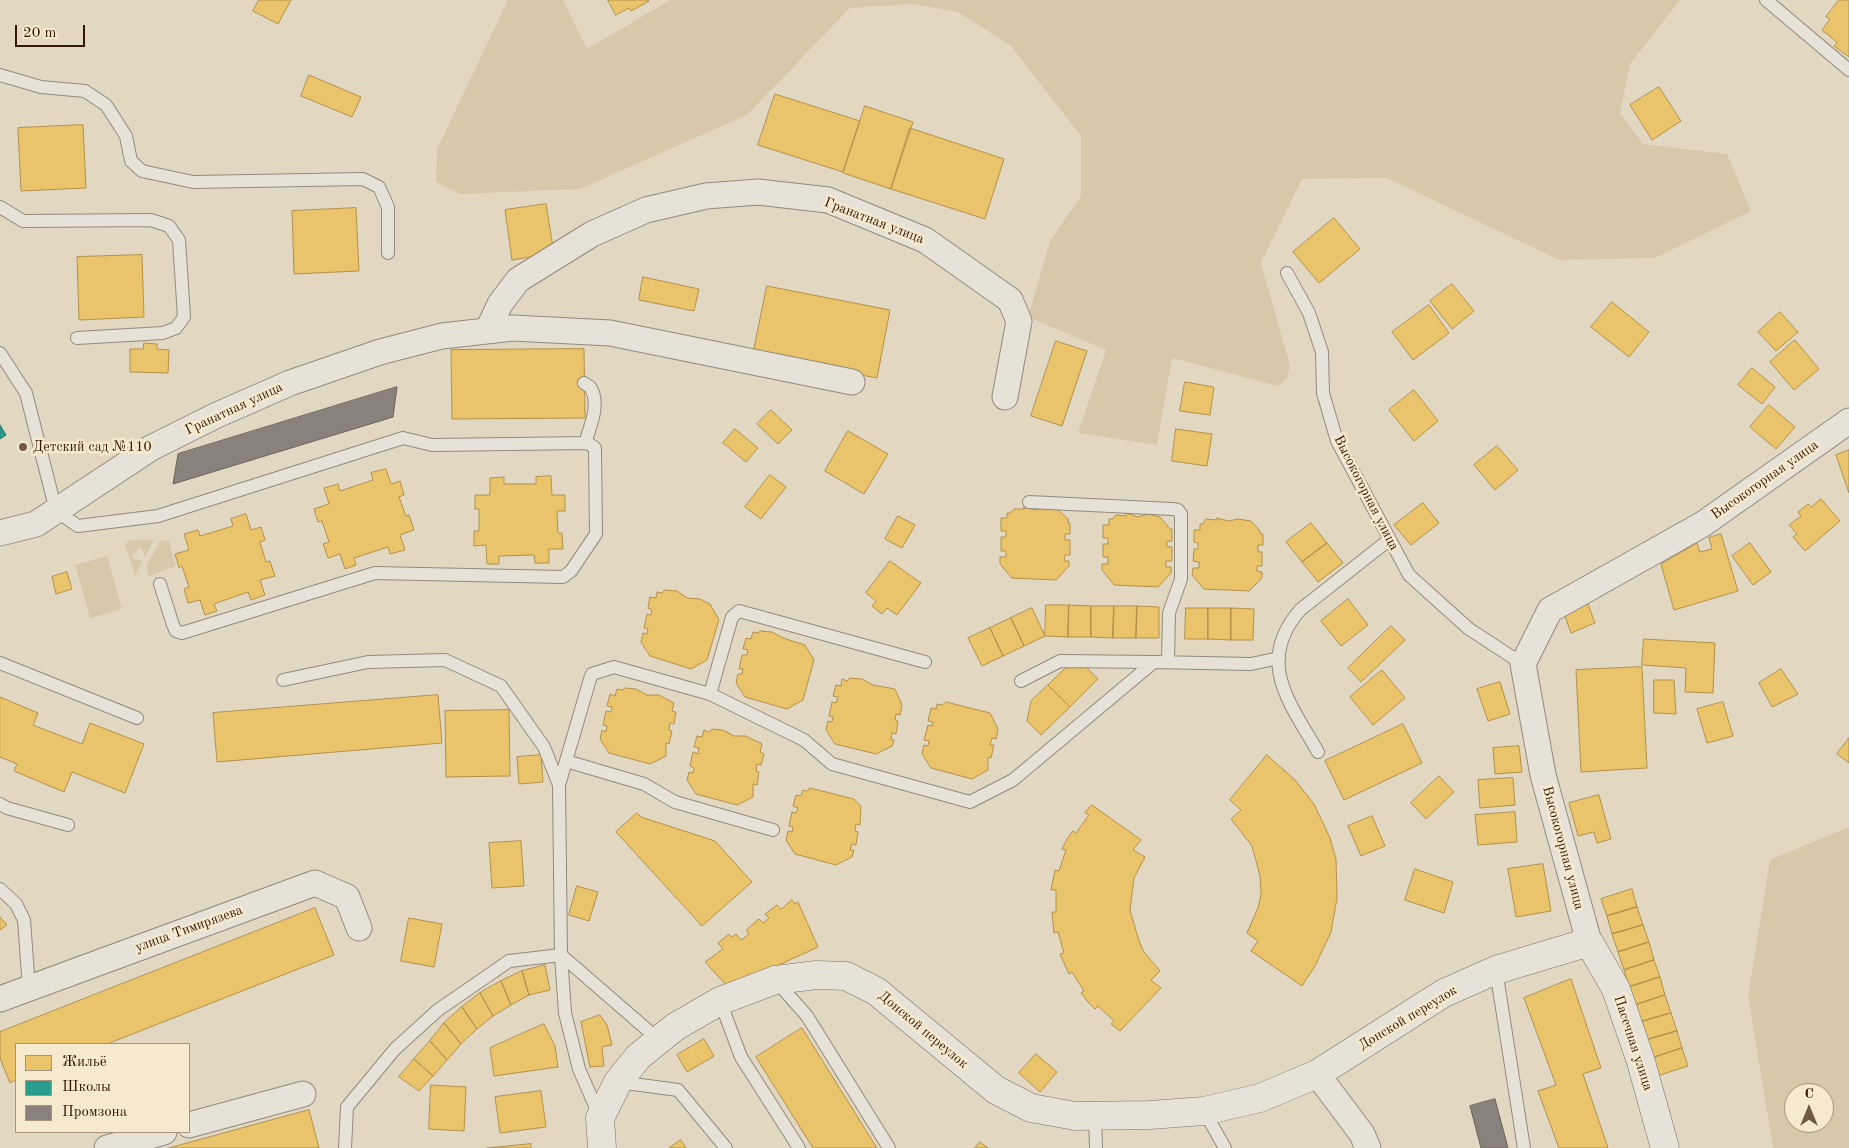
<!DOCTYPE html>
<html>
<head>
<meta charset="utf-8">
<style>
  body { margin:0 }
  #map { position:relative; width:1849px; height:1148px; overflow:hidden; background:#e2d8c2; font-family:"Old Standard TT",serif }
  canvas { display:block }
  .legend { position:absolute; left:15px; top:1043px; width:175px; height:90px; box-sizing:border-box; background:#f5e9ce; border:1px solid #a8947e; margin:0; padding:6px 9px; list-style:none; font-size:15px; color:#341507 }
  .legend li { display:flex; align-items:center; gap:10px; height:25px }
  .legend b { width:25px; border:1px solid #a8947e }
  .north { position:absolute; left:1784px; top:1083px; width:50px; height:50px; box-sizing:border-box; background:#f5e9ce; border:1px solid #a8947e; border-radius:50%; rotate:0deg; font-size:14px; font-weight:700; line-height:20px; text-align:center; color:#341507 }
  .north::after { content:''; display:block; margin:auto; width:18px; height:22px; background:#715948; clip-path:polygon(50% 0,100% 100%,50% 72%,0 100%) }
  .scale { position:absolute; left:15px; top:25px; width:70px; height:22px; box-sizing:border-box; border:2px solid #341507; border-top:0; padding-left:6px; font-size:15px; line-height:18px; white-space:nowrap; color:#341507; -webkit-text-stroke:4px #f5e9ce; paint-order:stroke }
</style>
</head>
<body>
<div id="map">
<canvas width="1849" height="1148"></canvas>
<ul class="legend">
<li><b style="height:14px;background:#e9c46a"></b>Жильё</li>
<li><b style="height:14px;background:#2a9d8f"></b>Школы</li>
<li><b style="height:14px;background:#8a817c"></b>Промзона</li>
</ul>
<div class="north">С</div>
<div class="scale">20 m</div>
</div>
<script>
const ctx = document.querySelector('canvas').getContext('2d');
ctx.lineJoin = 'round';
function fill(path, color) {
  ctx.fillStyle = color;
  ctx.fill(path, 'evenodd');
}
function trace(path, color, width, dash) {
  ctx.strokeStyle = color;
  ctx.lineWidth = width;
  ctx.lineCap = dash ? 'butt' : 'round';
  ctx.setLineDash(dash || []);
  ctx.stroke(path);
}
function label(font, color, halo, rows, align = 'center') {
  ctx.font = font + ' "Old Standard TT",serif';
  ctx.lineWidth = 5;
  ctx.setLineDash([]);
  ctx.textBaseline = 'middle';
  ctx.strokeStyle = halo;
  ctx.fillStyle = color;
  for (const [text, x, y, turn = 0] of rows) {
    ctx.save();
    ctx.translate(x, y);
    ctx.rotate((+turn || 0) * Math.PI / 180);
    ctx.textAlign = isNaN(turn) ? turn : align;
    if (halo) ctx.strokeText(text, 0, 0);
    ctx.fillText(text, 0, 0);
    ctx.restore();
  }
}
fill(new Path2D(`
  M508,0H563L587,49L670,0H1680L1630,64L1620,113L1643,144L1727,154L1751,211L1655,258L1559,260L1387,178L1302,179L1261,263L1290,366L1287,379L1278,386L1172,358L1157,445L1078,433L1106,350L1028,317L1050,241L1081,196V136L1011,46L958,12L912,4L850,8L747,115L580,189L460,194L436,182L437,149Z
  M130,540H154L145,557L142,549H137V554L132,552L133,559L143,561L135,575L125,544Z
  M161,540L169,541L176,566L147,577L148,574L146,566Z
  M107,556L122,609L90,618L75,565Z
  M1849,827V1148H1773L1748,996L1770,860ZM1794,1093H1824V1123H1794Z`), '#d8c8aa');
const homes = new Path2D(`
  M259,0H291L278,24L253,11Z
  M608,0H648L649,1L631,11L629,8L616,15Z
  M1839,0H1849V57L1834,46L1837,42L1822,30L1830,19L1826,17Z
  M309,75L361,97L352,117L301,96Z
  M1659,87L1681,121L1652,140L1630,105Z
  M775,94L860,121L843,172L758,145Z
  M865,106L913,122L891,189L843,173Z
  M83,125L86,188L21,191L18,128Z
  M910,128L1004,159L985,219L891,189Z
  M546,204L554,253L512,260L505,210Z
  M356,208L359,271L294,274L292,211Z
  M1334,218L1360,249L1319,283L1293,252Z
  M142,255L144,317L79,320L77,257Z
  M643,277L699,289L694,311L639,300Z
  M1452,284L1474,311L1452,329L1430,301Z
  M767,286L890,310L877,378L753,355Z
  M1612,302L1649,332L1629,357L1591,327Z
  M1429,305L1449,333L1413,360L1392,332Z
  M1780,312L1798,332L1776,351L1758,332Z
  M1795,340L1819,369L1794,390L1770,362Z
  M1056,341L1087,351L1062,426L1031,416Z
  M144,343L157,344V349L169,350L168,373L130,372V349H143Z
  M584,349L585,418L452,419L451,350Z
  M1752,368L1775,387L1762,404L1738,385Z
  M1185,382L1214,387L1210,415L1180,411Z
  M1414,390L1438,421L1414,441L1389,410Z
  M1769,405L1795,427L1776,449L1750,427Z
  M771,410L792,430L778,444L757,424Z
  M735,429L758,448L746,462L723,443Z
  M1176,429L1212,434L1207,466L1172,461Z
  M848,431L888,454L864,494L825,471Z
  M1497,446L1518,470L1495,490L1474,465Z
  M1849,450V493L1836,455Z
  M386,469L391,484L400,481L404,495L399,497L406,516L409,515L414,530L400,535L405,550L390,554L388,547L354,558L356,565L345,569L340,554L328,558L323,544L329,542L322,521L318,522L314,509L329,504L324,488L338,484L340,491L373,480L371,473Z
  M770,475L786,487L761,519L745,507Z
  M551,476L552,495H565V511H557L558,533H562L563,549H549V563H535L534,555L499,556V564H487L486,545L474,546V531H479V509H475V495H490V478L504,477V484H536V477Z
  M1821,499L1840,521L1805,551L1793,537L1797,534L1789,525L1801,516L1798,512L1808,504L1811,507Z
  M1423,503L1439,523L1411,545L1394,525Z
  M1024,507L1036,510L1046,507L1058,510L1068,519V523H1070V534H1065V540H1070V555H1065L1064,561H1069V566L1056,580L1012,578L1000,564V557H1006V551H1001V537H1006V531H1001V518H1007V513H1010L1014,509H1024Z
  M1126,513L1138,517L1148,514L1160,517L1170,529H1172V541H1167V547H1172V561H1166V567H1171V573L1158,587L1114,585L1102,570V564H1108V557H1103V544H1108V538H1103V525H1109V519H1112L1116,515L1126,516Z
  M246,514L251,530L261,527L265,540L260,542L266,562L270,561L275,576L260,580L265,595L251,600L248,592L214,604L217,611L205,615L200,600L188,603L184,589L189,587L182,566L179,568L175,554L189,550L184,534L198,530L200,536L233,526L231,519Z
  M898,516L915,525L902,548L885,539Z
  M1217,518L1229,521L1238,519L1251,521L1260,531V534H1263V545H1258V552H1262V566H1257V571L1262,572V578L1249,591L1204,589L1192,575L1193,568H1199V562L1193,561L1194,549H1198V543L1194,542V530H1200V524H1203L1206,519L1217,520Z
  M1311,523L1327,543L1302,562L1286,542Z
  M1721,534L1738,591L1674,610L1661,564L1697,543L1700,552L1712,549L1709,538Z
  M1327,543L1343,563L1318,582L1302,562Z
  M1750,543L1771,572L1753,585L1732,556Z
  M890,561L921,583L897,615L887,608L882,614L872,606L876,601L866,593Z
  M67,572L72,589L56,594L52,577Z
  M665,590L677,591L687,598L700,599L710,604L719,620L707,660L691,669L650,656L641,642L643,633L647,634L648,629L644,628L647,614L651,615L652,610L648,608L650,597L656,598L657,592L662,593Z
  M1348,599L1368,625L1341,646L1321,621Z
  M1588,604L1595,623L1571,633L1564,614Z
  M1046,605H1069L1068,637L1045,636Z
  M1069,605L1091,606V637H1068Z
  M1091,606H1114L1113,638L1091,637Z
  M1114,606H1137L1136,638H1113Z
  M1137,606L1159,607V638H1136Z
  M1032,608L1045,636L1024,646L1011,618Z
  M1186,608H1208V639H1185Z
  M1208,608H1231V640L1208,639Z
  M1231,608L1254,609L1253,640H1231Z
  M1011,618L1024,646L1003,656L990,628Z
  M1391,626L1405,640L1361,682L1348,668Z
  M990,628L1003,656L982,666L968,638Z
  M760,631L772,632L783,638L805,645L814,660L803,700L787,709L745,697L736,683L738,674H742L743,669H739L742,655H747L748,650L743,649L746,638L751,639L753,632L758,633Z
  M1644,639L1715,643L1713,693L1685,692L1686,668L1642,665Z
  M1084,665L1098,679L1070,707L1048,685L1064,669Z
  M1642,667L1647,768L1581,772L1576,670Z
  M1781,669L1798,694L1772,707L1759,683Z
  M1382,670L1405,698L1373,725L1350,697Z
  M850,678L862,679L873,685L895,689L902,705L900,715L896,714L895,720L898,721L896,734L892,733L891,739L894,740L892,746L876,754L835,744L826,730L828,721L832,722L833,717L829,716L832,702L836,703L838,697L833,696L836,685L841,686L842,679L847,681Z
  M1654,680H1674L1676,714L1654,713Z
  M1500,682L1510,714L1488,721L1477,689Z
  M1048,685L1070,707L1041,735L1027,721L1031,701Z
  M625,688L636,689L647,695H659L674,703L672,711L676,712L674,724L670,723L669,730L672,731L669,744L666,743V756L650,764L609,753L600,739L602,730L606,732L607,726L603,725L606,711L611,712L612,707L607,706L610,694L615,696L617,689L622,690Z
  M438,695L442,743L217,762L213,713Z
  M0,697L38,713L33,725L82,744L90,723L144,744L125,793L72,772L64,792L14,771L17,764L0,757Z
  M946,702L990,713L998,729L996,739L992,738L990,745H994L991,758L988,757V770L972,779L931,768L922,754L924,745L928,746L929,741L924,740L928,725L932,726L933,722L928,721L931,708L936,709L937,704L942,705Z
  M1723,702L1733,736L1707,743L1697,709Z
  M509,710L510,776L446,777L445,711Z
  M1403,724L1422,763L1344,800L1325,761Z
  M712,729L723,730L734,736H746L762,744L760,752L764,754L761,765L757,764L756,771L759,772L757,785L753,784V797L737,805L696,794L687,780L689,772L693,773L694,768L690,766L693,752L698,754L699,748L694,747L697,736L702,737L704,730L709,732Z
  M1849,738V763L1837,754Z
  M1519,746L1522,772L1495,774L1493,748Z
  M541,755L543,782L519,784L517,757Z
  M1267,755L1295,780L1314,804L1330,838L1336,859L1337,898L1331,932L1315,966L1302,986L1251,951L1258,941L1247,933L1258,908L1261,895L1260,876L1252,846L1231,819L1241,810L1230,800Z
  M1439,776L1454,792L1426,819L1411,803Z
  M1513,778L1515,805L1480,808L1478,780Z
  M810,788L854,799L861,806L860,825L856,824L855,831L858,832L856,845L852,844L850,850H854L852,857L836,865L795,854L786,840L788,831L792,832L793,827L789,826L792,812L796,813L798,808L793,806L796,795L801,796L803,790L807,791Z
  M1599,795L1611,839L1597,843L1594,832L1578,836L1569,803Z
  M1092,805L1141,840L1133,850L1145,857L1134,878L1130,910L1139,941L1144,952L1160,971L1151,980L1161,988L1120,1031L1111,1024L1114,1021L1098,1006L1095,1009L1088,1002L1081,993L1084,991L1072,972L1069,974L1060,954L1064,953L1058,932L1054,933L1053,923L1052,912H1056V890H1051L1055,870L1059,871L1066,850L1062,849L1067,839L1073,831L1076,833L1089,815L1085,813Z
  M1515,812L1517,842L1478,845L1475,815Z
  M637,813L641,817L715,841L752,882L702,926L616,832Z
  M1372,816L1385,846L1361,856L1348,826Z
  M521,841L524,886L492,888L489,843Z
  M1543,864L1551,911L1516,917L1508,869Z
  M1415,869L1453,882L1444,913L1405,900Z
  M577,886L598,892L589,921L569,915Z
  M1632,889L1637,907L1607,916L1601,899Z
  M792,900L795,904L798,902L818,947L729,988L705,962L723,949L718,943L729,934L732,937L736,934L741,940L749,934L746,930L759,919L763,923L769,918L765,914L777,905L781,909Z
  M1637,907L1643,925L1612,934L1607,916Z
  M315,908L334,955L107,1044H16V1080L10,1083L0,1058V1032Z
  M0,917L7,925L0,930Z
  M409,918L442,924L434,967L401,961Z
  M1643,925L1649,942L1618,952L1612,934Z
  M1649,942L1654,960L1624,970L1618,952Z
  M1654,960L1660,977L1629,987L1624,970Z
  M545,965L550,990L529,995L522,971Z
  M522,971L529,995L511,1005L501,981Z
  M1660,977L1665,995L1635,1005L1629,987Z
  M1571,979L1601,1068L1583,1074L1608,1148H1559L1538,1091L1556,1085L1524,998Z
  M501,981L511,1005L493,1016L480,993Z
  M480,993L493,1016L477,1029L462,1007Z
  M1665,995L1671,1013L1640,1022L1635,1005Z
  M462,1007L477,1029L461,1044L444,1023Z
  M1671,1013L1677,1031L1646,1040L1640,1022Z
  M600,1015L607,1025L612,1045L602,1047L604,1066L590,1067L581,1022Z
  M444,1023L461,1044L447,1060L430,1041Z
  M544,1024L555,1046L558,1067L494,1076L490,1048Z
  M802,1028L877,1148H813L756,1057Z
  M1677,1031L1682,1048L1652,1058L1646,1040Z
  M704,1039L714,1056L687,1072L677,1055Z
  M430,1041L447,1060L433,1076L414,1059Z
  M1682,1048L1688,1066L1657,1076L1652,1058Z
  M1036,1054L1057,1072L1040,1092L1019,1073Z
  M414,1059L433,1076L419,1091L399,1077Z
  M431,1085L466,1087L464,1131L429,1129Z
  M541,1091L546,1127L500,1133L495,1097Z
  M309,1110L319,1148H169Z
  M681,1140L686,1148H669Z
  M980,1142L988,1148H975Z
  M531,1144V1148H487Z`);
fill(homes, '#e9c46a');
trace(homes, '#b3904c', 1);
const schools = new Path2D(`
  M0,425L6,435L0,439Z`);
fill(schools, '#2a9d8f');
trace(schools, '#2d7466', 1);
const industry = new Path2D(`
  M397,387L393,417L173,484L178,454Z
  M1495,1099L1508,1148H1481L1470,1106Z`);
fill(industry, '#8a817c');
trace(industry, '#706159', 1);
const lane = new Path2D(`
  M1766,0L1849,70
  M0,75L41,87L85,91L106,105L126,136L131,161L142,171L193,182L363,179L379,187L388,207V253
  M0,207L23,221L151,220L169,226L179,240L184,317L176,328L163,333L77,338
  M1287,273L1309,313L1322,352L1323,393L1337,441L1409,575L1469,629L1523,664
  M0,353L26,393L56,511L78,526L158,516L403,438L432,445L588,443L595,448L596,534L571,571L563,577L375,573L182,633L176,631L173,625L160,584
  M584,383L590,387C601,403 590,427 585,443
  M1029,502L1172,509L1178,510L1181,514V579L1169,613L1168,662
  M0,663L137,718
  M283,680L368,662L445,660L501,686L544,747L559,785L561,955L565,1013L579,1069L599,1115
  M1021,681L1060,661L1154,662
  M710,694L732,617L739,611L925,662
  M1318,752C1290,703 1255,662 1300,610L1390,539
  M566,761L644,784L675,802L773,830
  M559,785L590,679L592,674L614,667L710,694L804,740L832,764L970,802L1013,780L1154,662L1251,664L1279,658
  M0,804L7,808L68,825
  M0,889L16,904L24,920L29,988
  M1496,970L1524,1148
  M776,981L807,1016L889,1148
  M720,1001L741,1057L799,1148
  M618,1082L678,1090L726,1148
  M1204,1111L1225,1148
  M1095,1116L1096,1148
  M345,1148L347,1107L395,1049L438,1010L509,961L561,955L659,1040`);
const street = new Path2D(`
  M488,330L500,304L518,280L592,234L646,210L706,196L758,192L828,200L925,240L1010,300L1019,321L1005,397
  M0,533L36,524L151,448L217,415L290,383L380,352L442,336L513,328L610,333L852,382
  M1589,942L1543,775L1523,664L1550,610L1703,524L1849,421
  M0,999L315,883L347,897L359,928
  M1317,1074L1362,1134L1368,1148
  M189,1125L303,1094
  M107,1148L164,1132`);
const secondary = new Path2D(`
  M602,1148L600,1118L618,1082L638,1057L675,1027L720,1001L775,980L817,975L846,976L876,991L996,1090L1031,1108L1075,1116L1150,1115L1204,1111L1260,1098L1317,1074L1444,993L1496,970L1589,942L1616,989L1641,1062L1665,1148`);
trace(lane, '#93897c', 14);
trace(street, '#93897c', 27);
trace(secondary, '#7a7063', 29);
trace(lane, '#e7e2d7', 12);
trace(street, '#e7e2d7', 25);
trace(secondary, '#e7e2d7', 28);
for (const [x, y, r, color] of [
  [23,447,5,"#715948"]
]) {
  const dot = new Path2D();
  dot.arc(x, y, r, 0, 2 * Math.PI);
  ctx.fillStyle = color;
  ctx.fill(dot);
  trace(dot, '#f5e9ce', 2);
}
label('14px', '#341507', '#f5e9ce', [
  ["Гранатная улица",874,221,21],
  ["Гранатная улица",234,409,-25],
  ["Высокогорная улица",1765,480,-35],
  ["Высокогорная улица",1366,493,63],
  ["Высокогорная улица",1563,848,75],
  ["улица Тимирязева",189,929,-20],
  ["Донской переулок",1408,1018,-31],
  ["Донской переулок",923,1030,40],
  ["Пасечная улица",1633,1043,72]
]);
label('14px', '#341507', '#f5e9ce', [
  ["Детский сад №110",33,447]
], 'left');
</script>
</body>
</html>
